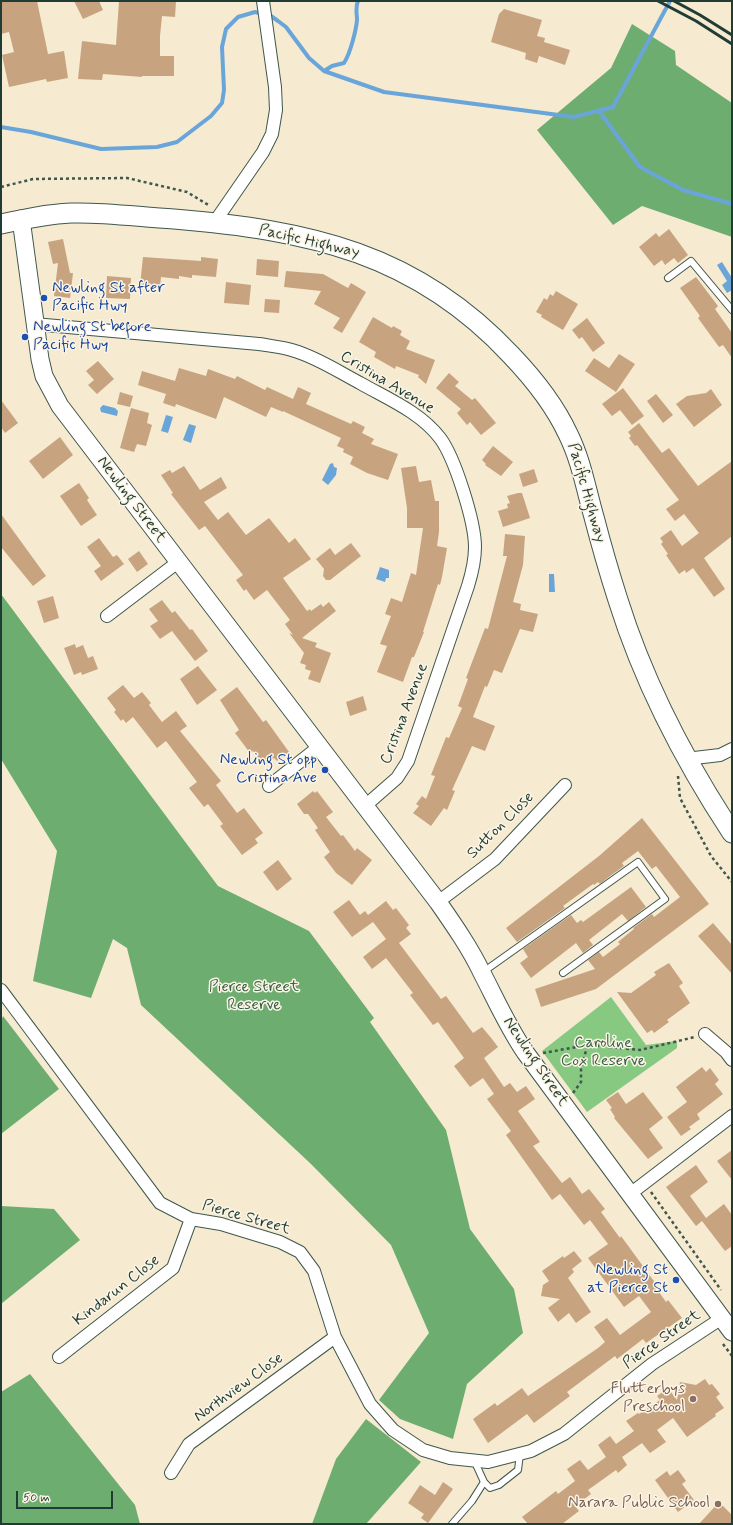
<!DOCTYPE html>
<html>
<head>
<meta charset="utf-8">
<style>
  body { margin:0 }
  #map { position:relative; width:733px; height:1525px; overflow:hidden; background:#f6ead1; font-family:Mynerve,sans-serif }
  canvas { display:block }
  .frame { position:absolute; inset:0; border:2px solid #1f3d34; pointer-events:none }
  .scale { position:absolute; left:16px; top:1491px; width:97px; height:18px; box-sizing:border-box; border:2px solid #1f3d34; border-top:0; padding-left:5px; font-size:12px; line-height:14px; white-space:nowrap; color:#1f3d34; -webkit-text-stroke:3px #fcf5e5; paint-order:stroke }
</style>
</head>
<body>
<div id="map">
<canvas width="733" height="1525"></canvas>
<div class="frame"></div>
<div class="scale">50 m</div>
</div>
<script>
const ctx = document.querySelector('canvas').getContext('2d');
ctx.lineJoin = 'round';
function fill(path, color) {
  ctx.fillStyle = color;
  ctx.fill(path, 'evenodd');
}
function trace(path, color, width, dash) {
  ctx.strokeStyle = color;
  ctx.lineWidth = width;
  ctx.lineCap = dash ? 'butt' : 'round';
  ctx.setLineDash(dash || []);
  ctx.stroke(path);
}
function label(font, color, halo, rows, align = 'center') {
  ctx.font = font + ' Mynerve,sans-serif';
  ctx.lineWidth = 3;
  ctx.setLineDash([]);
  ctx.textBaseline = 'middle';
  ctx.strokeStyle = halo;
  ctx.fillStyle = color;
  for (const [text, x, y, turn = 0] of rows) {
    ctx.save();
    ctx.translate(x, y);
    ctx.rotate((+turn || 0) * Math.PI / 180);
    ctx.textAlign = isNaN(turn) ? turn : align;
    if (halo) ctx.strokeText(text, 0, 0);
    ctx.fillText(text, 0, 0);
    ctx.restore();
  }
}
fill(new Path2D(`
  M611,997L646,1045L677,1041V1048L587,1112L542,1051Z`), '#88c982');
fill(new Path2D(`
  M632,24L675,51L676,65L732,103V237L642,206L613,225L537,130L611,68Z
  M1,594L218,886L309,931L374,1018L370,1022L446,1130L470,1229L514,1289L523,1333L467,1384L453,1439L400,1419L379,1400L429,1333L391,1245L311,1164L141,1005L127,948L113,939L91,998L33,981L57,851L1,759Z
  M3,1016L59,1089L1,1134V1021Z
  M1,1206L54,1209L80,1240L1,1304Z
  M30,1374L135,1505L140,1524H1V1392Z
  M366,1419L421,1462L366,1524H312L336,1459Z`), '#6ead70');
fill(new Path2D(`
  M722,262L732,278V290L727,293L722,285L727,281L717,265Z
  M103,405L115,408L118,411L117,416L101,412L100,408Z
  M166,415L173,417L168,433L161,431Z
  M189,424L196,426L191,443L183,440Z
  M333,463L334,467L337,468L336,475L328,485L322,480L330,464Z
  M380,567L389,570V578H386L385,582L376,579Z
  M549,574H554L555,592H549Z`), '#6aa5da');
trace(new Path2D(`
  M324,71L332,66L344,63C350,54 356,31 357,20C357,14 355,7 358,1
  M599,111L640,167L683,190L732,204
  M1,127L31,132L101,149L157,147L177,142L211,116L222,103L224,90L222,47L226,29L238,17L255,12L271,16L278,21L286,27L309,58L324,71L384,92L574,117L613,107L670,1`), '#6aa5da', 4);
fill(new Path2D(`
  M1,1H37L48,54L64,51L68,78L47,82L46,79L9,87L2,55L14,52L9,32L1,34Z
  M74,1H99L103,10L83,19Z
  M119,1H176L175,17L162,16L160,36V56H174V76H142V77L103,74L102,80L78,79L82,41L116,45Z
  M504,9L542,20L537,36L545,38L544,42L570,50L565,65L539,56L537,63L525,59L526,53L491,42L499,14Z
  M669,229L688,255L678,263L674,258L665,265L662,260L654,266L639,247L656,233L659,237Z
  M63,239L70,273H73L70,298L54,296L58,263L53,264L48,242Z
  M143,257L201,261V257L218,259L216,277L192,275V278L179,276V279L161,277L160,287L140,285Z
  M257,259L279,261L278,277L256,275Z
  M286,271L323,274L348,288L351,283L366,292L342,333L333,328L340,318L314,304L321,291L284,287Z
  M107,276L131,278L130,299L106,298Z
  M696,277L718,306L715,309L732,333V358L723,345L719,347L698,318L700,316L680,288Z
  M226,282L251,285L249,305L224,303Z
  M556,291L578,304L563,330L541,317L542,315L536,312L544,298L547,300L550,294L553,296Z
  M265,299L280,300L279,313L264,312Z
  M373,317L392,328L393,326L402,331L400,335L410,341L406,349L435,360L426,384L418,377L419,375L396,366L395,369L374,357L376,352L359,342Z
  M587,318L605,343L593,352L582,337L579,339L572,330Z
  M619,354L635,364L616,392L585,371L594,358L609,368Z
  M98,361L114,379L97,394L88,385L94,380L86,371Z
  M179,368L206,376L208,369L235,379L237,376L265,390L267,387L293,399L298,387L311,393L306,404L351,424L353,421L365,427L362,433L374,439L371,444L398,454L388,480L367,473L350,464L353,457L343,452L344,449L337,446L341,438L283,411V412L271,407L266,417L224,397L216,419L176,404L175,407L163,403L166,394L138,385L142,371L175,381Z
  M449,373L459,382L455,386L472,400L475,398L496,423L481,435L470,422L467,425L457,413L461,409L436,388Z
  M623,388L644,416L632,425L620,410L612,416L602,404Z
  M711,389L722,405L694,427L676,404L687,396L706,393Z
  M120,392L133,396L130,407L117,404Z
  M656,394L673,415L663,423L647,401Z
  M1,400L18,423L5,433L1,427Z
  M131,408L149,413L147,423L152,425L146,446L137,444L134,452L120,448Z
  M639,423L662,453L669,448L698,486L732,461V536L704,558L725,589L714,597L693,568L686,573L685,570L679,574L666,555L668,554L661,544L663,542L660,538L671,530L682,546L699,533L684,514L675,521L666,509L679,500L637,445L635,446L629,438L631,436L628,432Z
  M60,437L73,455L43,479L29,461Z
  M493,446L513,462L501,476L485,465L486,464L482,460Z
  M184,466L200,490L221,477L227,488L204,502L218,520L228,512L246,535L269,518L289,543L295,538L311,559L283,578L307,611L310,609L311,611L321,604L323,607L329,602L336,611L302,638L317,643L315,647L331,653L320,683L308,679L311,671L305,669L306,665L300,663L304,653L289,633L293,635L285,624L290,620L267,590L254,600L246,589L244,591L236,580L243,575L229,557L205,526L199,530L171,494L173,493L161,475L170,470L172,473Z
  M416,466L419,482L431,480L435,501H439V532L437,546L447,548L442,577L440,585L438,584L423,632H424L414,657H412L403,682L377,672L387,646L380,644L391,616L385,614L391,598L402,602L411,573L416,575L423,528H407V508L401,468Z
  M534,469L538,482L523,487L519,474Z
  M79,483L89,498L87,500L97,515L81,526L60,496Z
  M518,493H522L530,518L503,527L498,511L508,508L507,504L510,503L507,496Z
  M1,514L46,576L33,586L1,547Z
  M505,534L525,536L523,565L513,602L521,604L520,610L538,614L533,632L520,629L502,673L494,670L487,687L485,686L473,717L495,726L485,751L472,746L452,790L455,791L447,810L444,808L431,826L413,813L419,806L416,804L422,796L426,799L435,776L431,775L446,737L449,738L462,708L458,706L468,679L466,678L485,628L488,629L507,556H503Z
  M99,538L113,557L117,555L124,564L101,581L94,571L101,566L87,547Z
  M351,543L361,556L330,580H326L323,576L324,569L316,559L330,548L335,555Z
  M139,551L148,564L137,572L128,559Z
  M53,596L59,618L44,623L37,601Z
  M162,600L172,613L175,611L190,630L192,629L208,651L195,661L172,631L160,639L150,626L158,621L149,609Z
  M75,644L76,648L83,645L88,658L93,656L98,669L82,675L81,672L74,675L64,648Z
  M198,666L217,690L197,705L180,679Z
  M123,685L134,698L142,692L151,703L149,705L162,722L176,711L187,726L180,731L221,781L216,785L237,813L244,808L263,833L255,839L258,843L242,855L220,826L223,824L208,804L204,807L189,788L197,782L166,741L157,748L133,717L126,723L123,719L121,721L114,712L116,710L107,698Z
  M237,687L263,722L266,720L289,752L277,761L274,758L264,766L253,751L250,753L235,733L239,730L220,700Z
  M363,696L367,710L350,716L346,702Z
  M313,791L315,793L317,791L333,812L326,817L341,836L343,835L355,851L357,848L372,860L352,885L336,873L324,857L330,852L315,830L318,828L308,814H304L297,804Z
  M642,818L709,904L596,989L541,1007L535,989L595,969L588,960L599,952L603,957L620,944L618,942L634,929L633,928L652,914L654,917L680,897L656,866L652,869L638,851L622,863L624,866L610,876L600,884L598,882L594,885L593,884L563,906L565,908L517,942L506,928L599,856Z
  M278,860L292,879L277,891L263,872Z
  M631,887L646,907L628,921L622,914L589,940L593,945L583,953L576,943L531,978L520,963L528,957L523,949L571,915L577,923L581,920L583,922Z
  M349,900L360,915L365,911L368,915L386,901L393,910L396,908L409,925L406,928L411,934L399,943L441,999L446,996L473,1033L482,1027L492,1039L498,1047L484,1058L504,1087L510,1083L517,1092L526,1086L535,1099L518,1111L540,1142L533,1146L562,1183L570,1177L582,1194L589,1189L605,1209L601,1212L620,1238L621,1236L656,1284L654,1285L666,1302L668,1300L682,1318L646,1343L643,1339L617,1359L615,1356L567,1392L570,1396L534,1423L527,1414L488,1443L473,1419L495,1403L497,1406L522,1388L528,1396L598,1348L605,1342L594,1327L607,1318L620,1335L651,1312L639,1296L624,1307L588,1258L608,1244L590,1220L584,1225L560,1194L552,1200L506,1135L511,1131L487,1099L494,1094L483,1078L470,1087L454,1066L464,1058L438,1022L433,1025L410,995L413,993L386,958L372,969L363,957L386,939L373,922L352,937L333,912Z
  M713,923L732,945V974L698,936Z
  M669,963L683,983L679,986L690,1003L667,1020L669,1022L654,1033L652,1030L647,1033L617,992L631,993L656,975L654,972Z
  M702,1067L706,1072L710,1068L719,1080L715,1084L723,1094L697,1114L700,1119L689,1127L691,1129L681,1136L667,1117L687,1102L676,1087Z
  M618,1092L626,1104L643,1092L663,1118L649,1129L663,1148L648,1159L614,1118L615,1117L610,1109L612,1108L606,1100Z
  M732,1150V1180L717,1161Z
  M696,1165L708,1182L690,1196L706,1218L724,1204L732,1215V1246L725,1251L702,1221L696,1226L666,1187Z
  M574,1251L582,1261L572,1269L574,1272L568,1278L591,1312L576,1323L569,1313L558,1322L548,1308L560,1299L541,1296L543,1285L549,1281L542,1271L563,1256L564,1258Z
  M705,1379L709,1385L712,1384L720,1394L716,1397L724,1408L715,1414L716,1416L687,1437L673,1418L657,1430L666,1442L650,1453L642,1443L622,1457L627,1465L618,1473L616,1470L588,1490L591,1494L575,1506L579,1511L562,1524H528L522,1517L556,1491L558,1494L575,1481L567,1469L580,1460L588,1470L606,1457L598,1445L610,1436L616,1444L634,1431L626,1421L638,1413L639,1414L660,1400L657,1396L668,1388L677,1400L680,1382L696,1385Z
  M678,1470L686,1481L682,1484L694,1500L678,1512L655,1480L667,1471L670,1476Z
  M443,1482L453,1489L428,1523L421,1518L424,1514L408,1503L420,1485L435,1495Z
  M719,1502L732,1515V1524H699Z`), '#c7a47f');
const lane = new Path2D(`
  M668,278L691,261L732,310
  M483,972L638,862L665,899L563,973
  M474,1460L484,1482L490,1488L499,1485L518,1470L520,1454
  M452,1524L472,1501L484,1482`);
const street = new Path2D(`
  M214,223L263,152L272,134L276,110L275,87L263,1
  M34,324L259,344C271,346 283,347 295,351C318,358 339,372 360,383C388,399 420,412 440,438C455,458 475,522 475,547C475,561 472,573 468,586L408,761L397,778L365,806
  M107,616L178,562
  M686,759L720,755L732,749
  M269,786L320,746
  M438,902L495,859L565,785
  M1,990L160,1203L191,1219L221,1224L280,1242L300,1252L314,1271L335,1337L370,1404L393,1430L423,1450L450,1458L488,1462L531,1451L564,1434L652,1364L722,1318
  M705,1034L726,1052L732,1060
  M630,1194L732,1116
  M59,1357L173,1268L191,1219
  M171,1473L189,1444L335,1337`);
const secondary = new Path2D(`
  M21,219L40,359L44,376L60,406L438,902C454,925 470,948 482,973C496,1000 508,1027 525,1052L732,1332`);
const primary = new Path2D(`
  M1,224C24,219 47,214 71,213C105,212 139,217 174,219C308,230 416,253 511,355C534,379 554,404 568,434C581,460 586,489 594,517C601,544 609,572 618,600C644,683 684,760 732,833`);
trace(lane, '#3f574c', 8);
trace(street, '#3f574c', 14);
trace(secondary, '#3f574c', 19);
trace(primary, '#3f574c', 21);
trace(new Path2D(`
  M1,187L33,179L127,178L187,192L210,206
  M678,776L680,798L711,856L732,882
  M543,1053L588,1045L640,1050L695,1037
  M573,1093L581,1082V1066L588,1045
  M651,1192L721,1290
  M723,1344L732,1356`), '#3f574c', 2.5, [3, 3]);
trace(lane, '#fff', 6);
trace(street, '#fff', 12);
trace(secondary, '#fff', 17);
trace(primary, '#fff', 19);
trace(new Path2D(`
  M658,1L696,21L732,44
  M674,1L700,15L732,35`), '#1f3d34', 3);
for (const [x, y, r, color] of [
  [44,298,4,"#1a4fb4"],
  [25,337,4,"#1a4fb4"],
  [325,770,4,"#1a4fb4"],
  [676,1280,4,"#1a4fb4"],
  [693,1399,4,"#8d6e63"],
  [718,1504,4,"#8d6e63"]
]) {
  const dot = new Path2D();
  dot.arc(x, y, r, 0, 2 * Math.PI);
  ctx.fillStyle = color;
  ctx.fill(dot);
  trace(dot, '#fcf5e5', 1.5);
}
label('16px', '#1f3d34', '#fcf5e5', [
  ["Pacific Highway",309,242,13],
  ["Cristina Avenue",387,383,31],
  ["Pacific Highway",586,493,74],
  ["Newling Street",131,500,53],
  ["Cristina Avenue",405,714,-69],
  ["Sutton Close",501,826,-45],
  ["Newling Street",535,1062,56],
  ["Pierce Street",246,1218,16],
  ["Kindarun Close",117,1291,-38],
  ["Pierce Street",662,1340,-35],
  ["Northview Close",239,1388,-36]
]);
label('16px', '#164399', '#fcf5e5', [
  ["Newling St after",52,289],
  ["Pacific Hwy",52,307],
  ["Newling St before",33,328],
  ["Pacific Hwy",33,346],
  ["Newling St opp",317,761,"right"],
  ["Cristina Ave",317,779,"right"],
  ["Newling St",668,1271,"right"],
  ["at Pierce St",668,1289,"right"]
], 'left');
label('16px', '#396048', '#fcf5e5', [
  ["Pierce Street",254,988],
  ["Reserve",254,1006],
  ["Caroline",603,1044],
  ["Cox Reserve",603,1062]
]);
label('16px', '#785e54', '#fcf5e5', [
  ["Flutterbys",685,1390],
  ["Preschool",685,1408],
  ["Narara Public School",710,1504]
], 'right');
</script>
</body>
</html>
